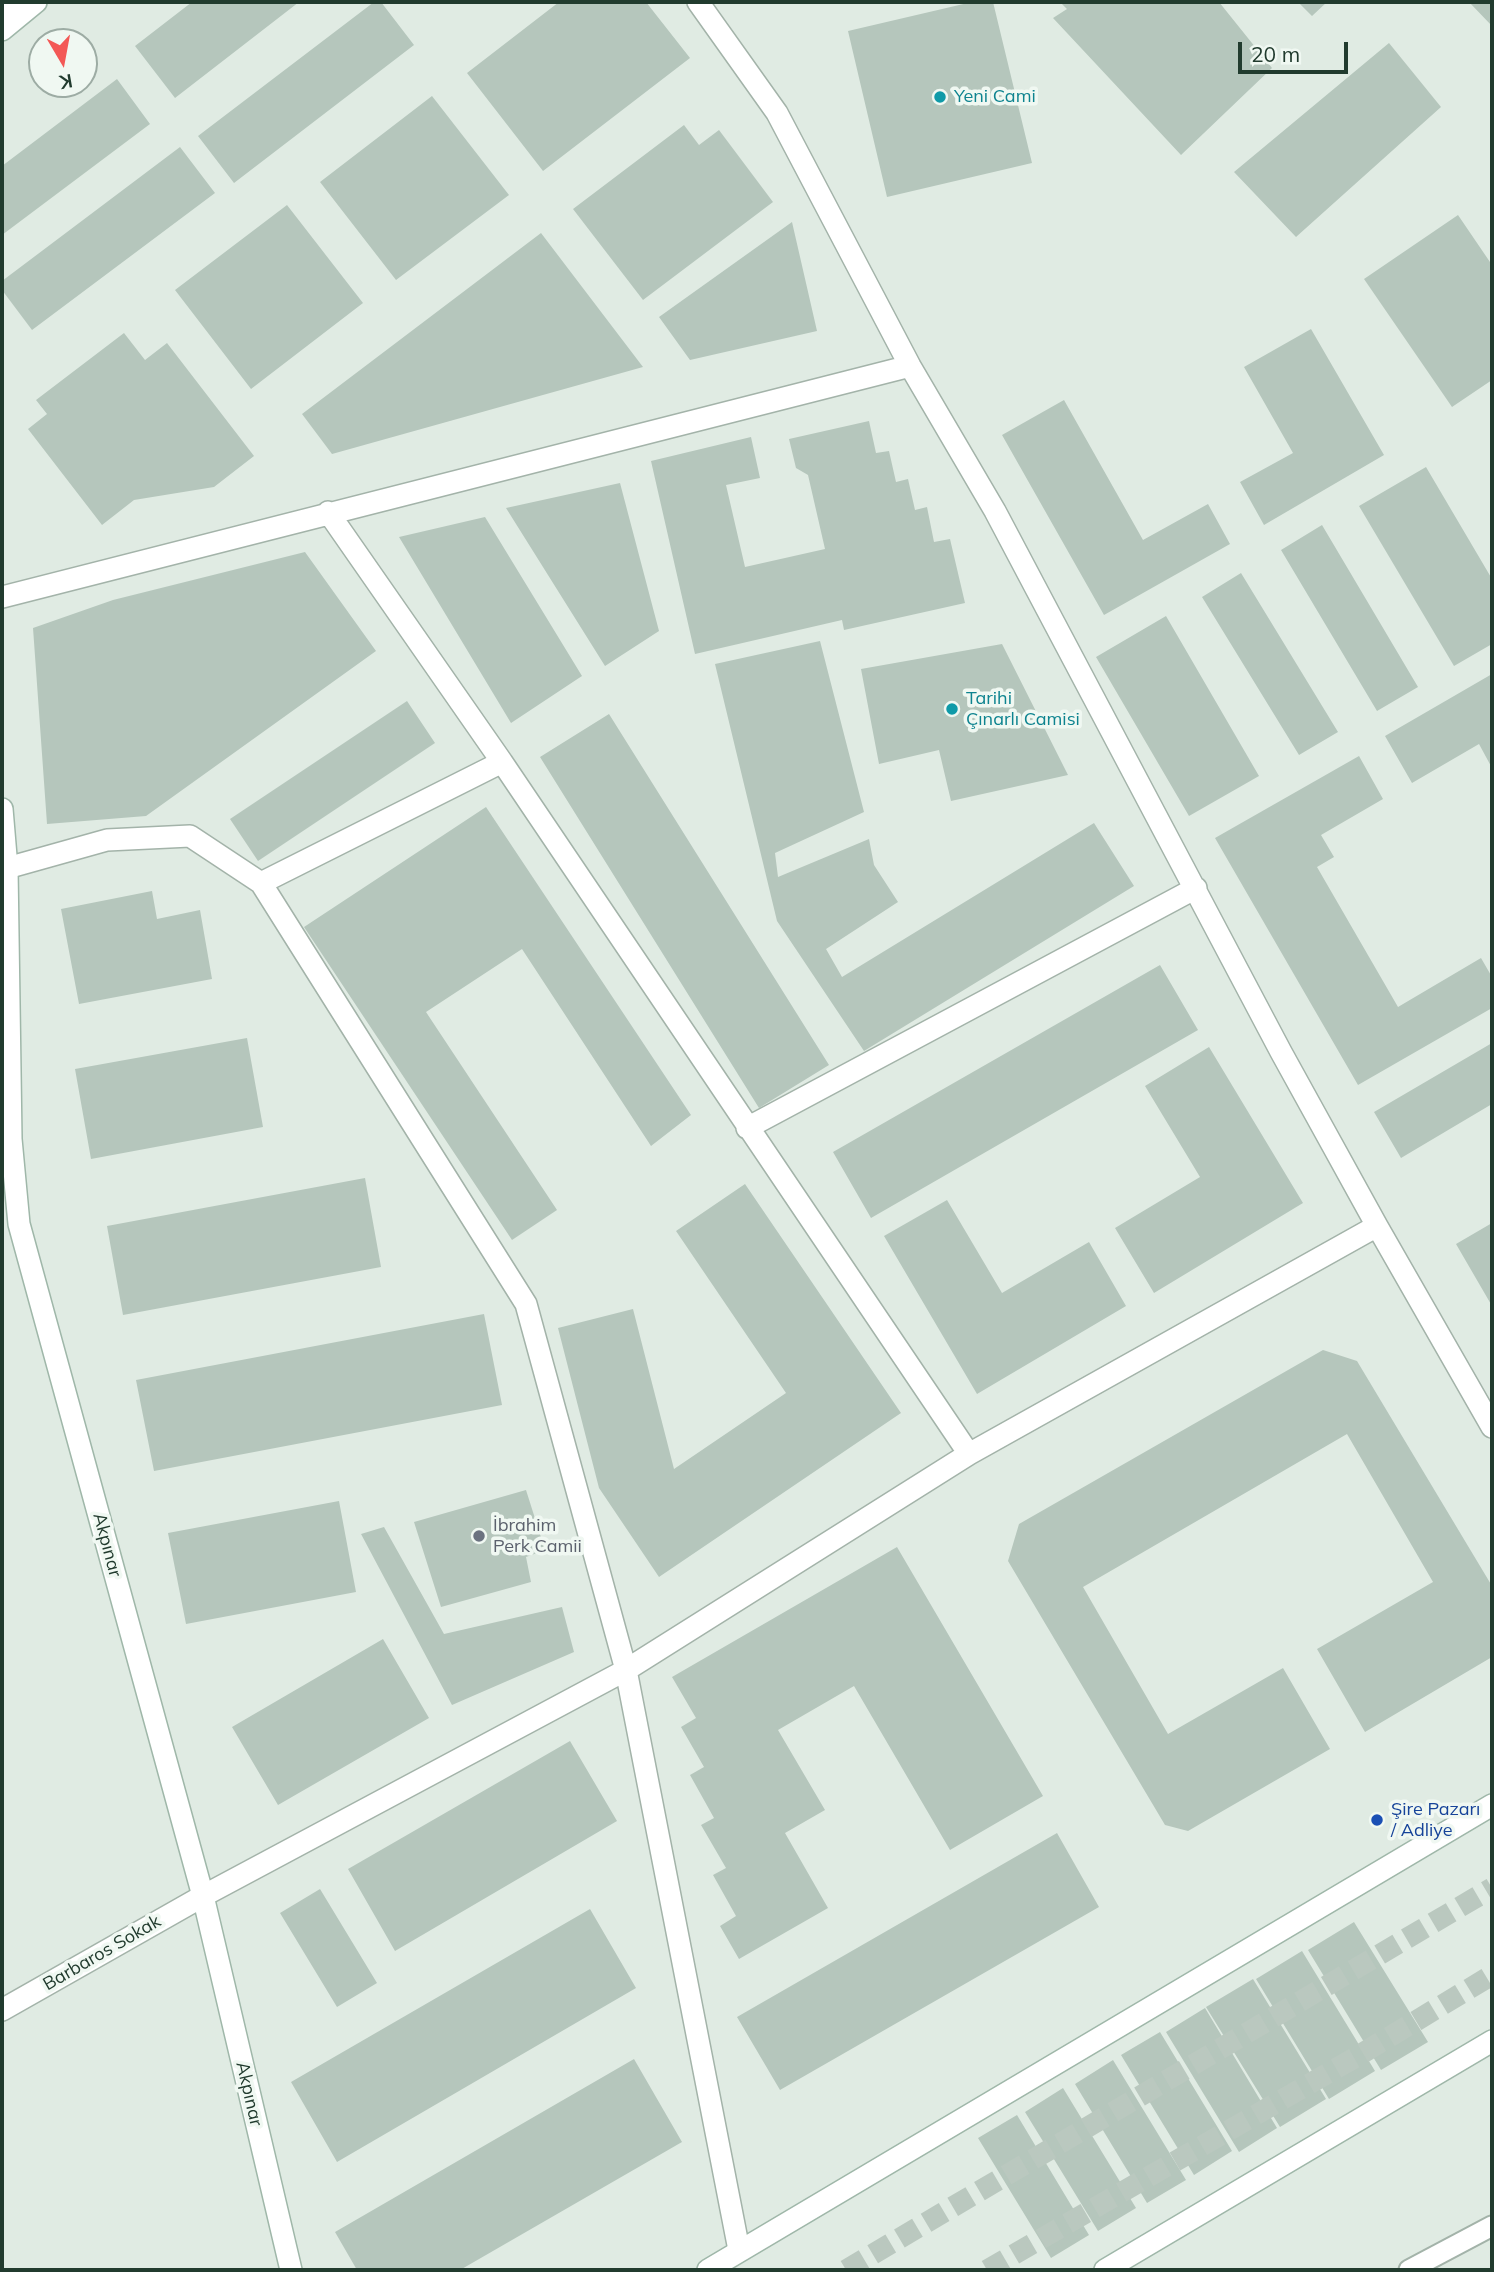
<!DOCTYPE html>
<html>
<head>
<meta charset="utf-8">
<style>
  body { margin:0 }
  #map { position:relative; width:1494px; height:2272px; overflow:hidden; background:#e0ebe3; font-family:Mulish,sans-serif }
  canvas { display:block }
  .frame { position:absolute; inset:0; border:4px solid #213b2e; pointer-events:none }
  .north { position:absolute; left:28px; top:28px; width:70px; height:70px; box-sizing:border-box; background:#f0f8f2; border:2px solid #9daca4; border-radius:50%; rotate:170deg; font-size:19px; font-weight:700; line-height:28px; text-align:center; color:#213b2e }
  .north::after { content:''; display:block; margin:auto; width:24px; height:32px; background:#f35856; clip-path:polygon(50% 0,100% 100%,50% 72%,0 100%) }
  .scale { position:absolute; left:1238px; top:42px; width:110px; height:32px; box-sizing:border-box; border:4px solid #213b2e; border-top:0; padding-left:9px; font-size:21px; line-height:24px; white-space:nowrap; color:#213b2e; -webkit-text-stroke:5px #f0f8f2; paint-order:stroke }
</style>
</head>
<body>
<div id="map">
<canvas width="1494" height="2272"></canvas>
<div class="frame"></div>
<div class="north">K</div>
<div class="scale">20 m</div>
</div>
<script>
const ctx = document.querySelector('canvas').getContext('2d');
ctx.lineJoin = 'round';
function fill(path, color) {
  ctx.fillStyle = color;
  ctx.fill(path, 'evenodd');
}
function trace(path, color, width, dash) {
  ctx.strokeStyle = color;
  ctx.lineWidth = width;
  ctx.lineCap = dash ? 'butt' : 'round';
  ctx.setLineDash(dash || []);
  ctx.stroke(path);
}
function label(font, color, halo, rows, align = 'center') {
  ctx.font = font + ' Mulish,sans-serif';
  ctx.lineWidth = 7;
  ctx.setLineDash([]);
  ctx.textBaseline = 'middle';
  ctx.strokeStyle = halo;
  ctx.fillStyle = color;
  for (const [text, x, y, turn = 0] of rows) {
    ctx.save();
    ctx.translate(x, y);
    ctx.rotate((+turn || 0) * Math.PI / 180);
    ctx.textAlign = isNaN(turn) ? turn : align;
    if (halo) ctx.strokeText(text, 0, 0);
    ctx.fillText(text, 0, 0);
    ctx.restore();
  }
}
fill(new Path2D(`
  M192,2H299L175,98L135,46Z
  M374,2H381L414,45L234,183L198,136Z
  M559,2H646L690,58L543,171L467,73Z
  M972,2H993L1032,163L887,197L848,31Z
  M1060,2H1219L1272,68L1181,155L1053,18L1067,9Z
  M1298,2H1327L1312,16Z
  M1469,2H1492V26Z
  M1389,43L1441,107L1296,237L1234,172Z
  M117,79L150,124L2,235V166Z
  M432,96L509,195L396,280L320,182Z
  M684,125L699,145L719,130L773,202L643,300L573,209Z
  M180,147L215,193L32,330L2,290V281Z
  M287,205L363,303L251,389L175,290Z
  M1458,215L1492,265V380L1452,407L1364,279Z
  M792,222L817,331L690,360L659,317Z
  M541,233L643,367L332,454L302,414Z
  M1311,329L1384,455L1264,525L1240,482L1293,453L1244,367Z
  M124,333L145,360L167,343L254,456L214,487L134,500L102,525L28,429L47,414L36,400Z
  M1064,400L1143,540L1208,504L1230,544L1104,615L1002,435Z
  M869,421L876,453L889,451L896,482L908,479L915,510L927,507L934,542L950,539L965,603L844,630L842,620L695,654L651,461L751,437L760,478L726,485L745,567L825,549L808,475L796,468L789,439Z
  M1426,467L1492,579V644L1454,666L1359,506Z
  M620,483L659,631L605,666L506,508Z
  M485,517L582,676L511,723L399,537Z
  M1322,525L1418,687L1377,711L1281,550Z
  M305,552L376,651L146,816L47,824L33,628L113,600Z
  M1241,573L1338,732L1299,755L1202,597Z
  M1166,616L1259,776L1189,816L1096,657Z
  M820,641L864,812L775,853L778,877L869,839L874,865L898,902L826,949L842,977L1094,823L1134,886L864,1051L777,921L715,664Z
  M1002,644L1068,775L951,801L939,750L879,764L861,669Z
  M1492,674V768L1479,744L1412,783L1385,736Z
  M407,701L435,743L258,861L230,819Z
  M609,714L829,1065L759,1108L540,757Z
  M1359,756L1383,799L1321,835L1334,857L1317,867L1398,1007L1481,958L1492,977V1008L1358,1085L1215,838Z
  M486,807L691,1115L651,1146L522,949L426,1012L557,1210L512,1240L304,927Z
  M152,891L157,919L200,910L212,979L79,1004L61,909Z
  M1160,965L1198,1030L871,1218L833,1152Z
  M247,1038L263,1127L91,1159L75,1069Z
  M1492,1043V1104L1401,1158L1374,1112Z
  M1209,1047L1303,1203L1154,1293L1115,1228L1200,1177L1145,1086Z
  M365,1178L381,1267L123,1315L107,1226Z
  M745,1184L901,1413L659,1577L599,1488L558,1328L633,1309L674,1469L786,1393L676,1231Z
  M947,1200L1002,1293L1089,1242L1126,1306L977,1394L884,1236Z
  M1492,1223V1306L1456,1244Z
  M484,1314L502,1405L154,1471L136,1380Z
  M1323,1350L1357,1361L1492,1586V1657L1365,1732L1317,1649L1433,1582L1347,1434L1083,1587L1168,1734L1283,1668L1330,1749L1188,1831L1165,1825L1008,1561L1019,1524Z
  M526,1490L545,1550L526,1557L531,1582L441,1607L414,1522Z
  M339,1501L356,1592L186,1624L168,1533Z
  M384,1527L444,1634L562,1607L574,1652L452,1705L361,1534Z
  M897,1547L1043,1796L950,1850L854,1686L778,1730L825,1810L785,1833L828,1908L739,1959L720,1926L736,1916L713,1875L726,1868L701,1825L714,1818L690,1775L704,1767L681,1727L696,1718L672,1677Z
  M383,1639L429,1718L278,1805L232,1727Z
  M570,1741L617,1821L395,1951L348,1869Z
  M1057,1833L1099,1907L780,2090L737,2017Z
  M320,1889L377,1983L337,2007L280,1913Z
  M590,1909L636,1988L337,2162L291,2082Z
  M1354,1922L1428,2042L1381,2070L1308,1950Z
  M1302,1951L1375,2071L1329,2099L1256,1979Z
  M1253,1979L1326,2099L1280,2127L1206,2007Z
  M1205,2008L1277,2128L1239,2152L1166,2032Z
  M1160,2032L1232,2151L1194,2175L1121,2055Z
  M634,2059L682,2142L460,2270H357L335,2232Z
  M1113,2060L1186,2180L1147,2203L1075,2084Z
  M1063,2088L1136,2208L1098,2231L1025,2112Z
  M1017,2115L1089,2235L1051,2258L978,2138Z`), '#b5c6bc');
trace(new Path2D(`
  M846,2270L1492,1888
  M987,2270L1356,2057L1492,1975`), '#bac8bf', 21, [21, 10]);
const lane = new Path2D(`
  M1409,2270L1492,2226`);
const street = new Path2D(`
  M698,2L777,113L910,366L995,511L1281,1052L1377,1226L1492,1427
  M328,512L502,762
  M2,597L910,366
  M7,868L107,840L190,836L261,883L526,1304L626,1670L739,2250
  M261,883L502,762L969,1454
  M747,1128L1196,888
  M2,2010L203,1896L626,1670L969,1454L1377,1226`);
const secondary = new Path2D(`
  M2,10L11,2
  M2,30L36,2
  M2,809L7,868L11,1139L19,1224L203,1896L291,2270
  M708,2270L1492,1805
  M1105,2270L1492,2041`);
trace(lane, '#a3b3a9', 23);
trace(street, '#a3b3a9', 24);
trace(secondary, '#9fb7a9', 24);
trace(lane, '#fff', 19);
trace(street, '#fff', 21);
trace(secondary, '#fff', 21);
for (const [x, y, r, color] of [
  [940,97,7,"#0f9aa8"],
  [952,709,7,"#0f9aa8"],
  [479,1536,7,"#6b7280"],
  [1377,1820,7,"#1a4fb4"]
]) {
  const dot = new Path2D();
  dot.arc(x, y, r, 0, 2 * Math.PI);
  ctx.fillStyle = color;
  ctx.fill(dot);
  trace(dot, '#f0f8f2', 2.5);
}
label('18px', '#0d838f', '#f0f8f2', [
  ["Yeni Cami",954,97],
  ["Tarihi",966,699],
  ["Çınarlı Camisi",966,720]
], 'left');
label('18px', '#5b616d', '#f0f8f2', [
  ["İbrahim",493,1526],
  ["Perk Camii",493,1547]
], 'left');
label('18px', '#213b2e', '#f0f8f2', [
  ["Akpınar",107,1545,75],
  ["Barbaros Sokak",102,1953,-30],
  ["Akpınar",249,2094,77]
]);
label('18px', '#164399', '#f0f8f2', [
  ["Şire Pazarı",1391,1810],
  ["/ Adliye",1391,1831]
], 'left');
</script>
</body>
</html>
